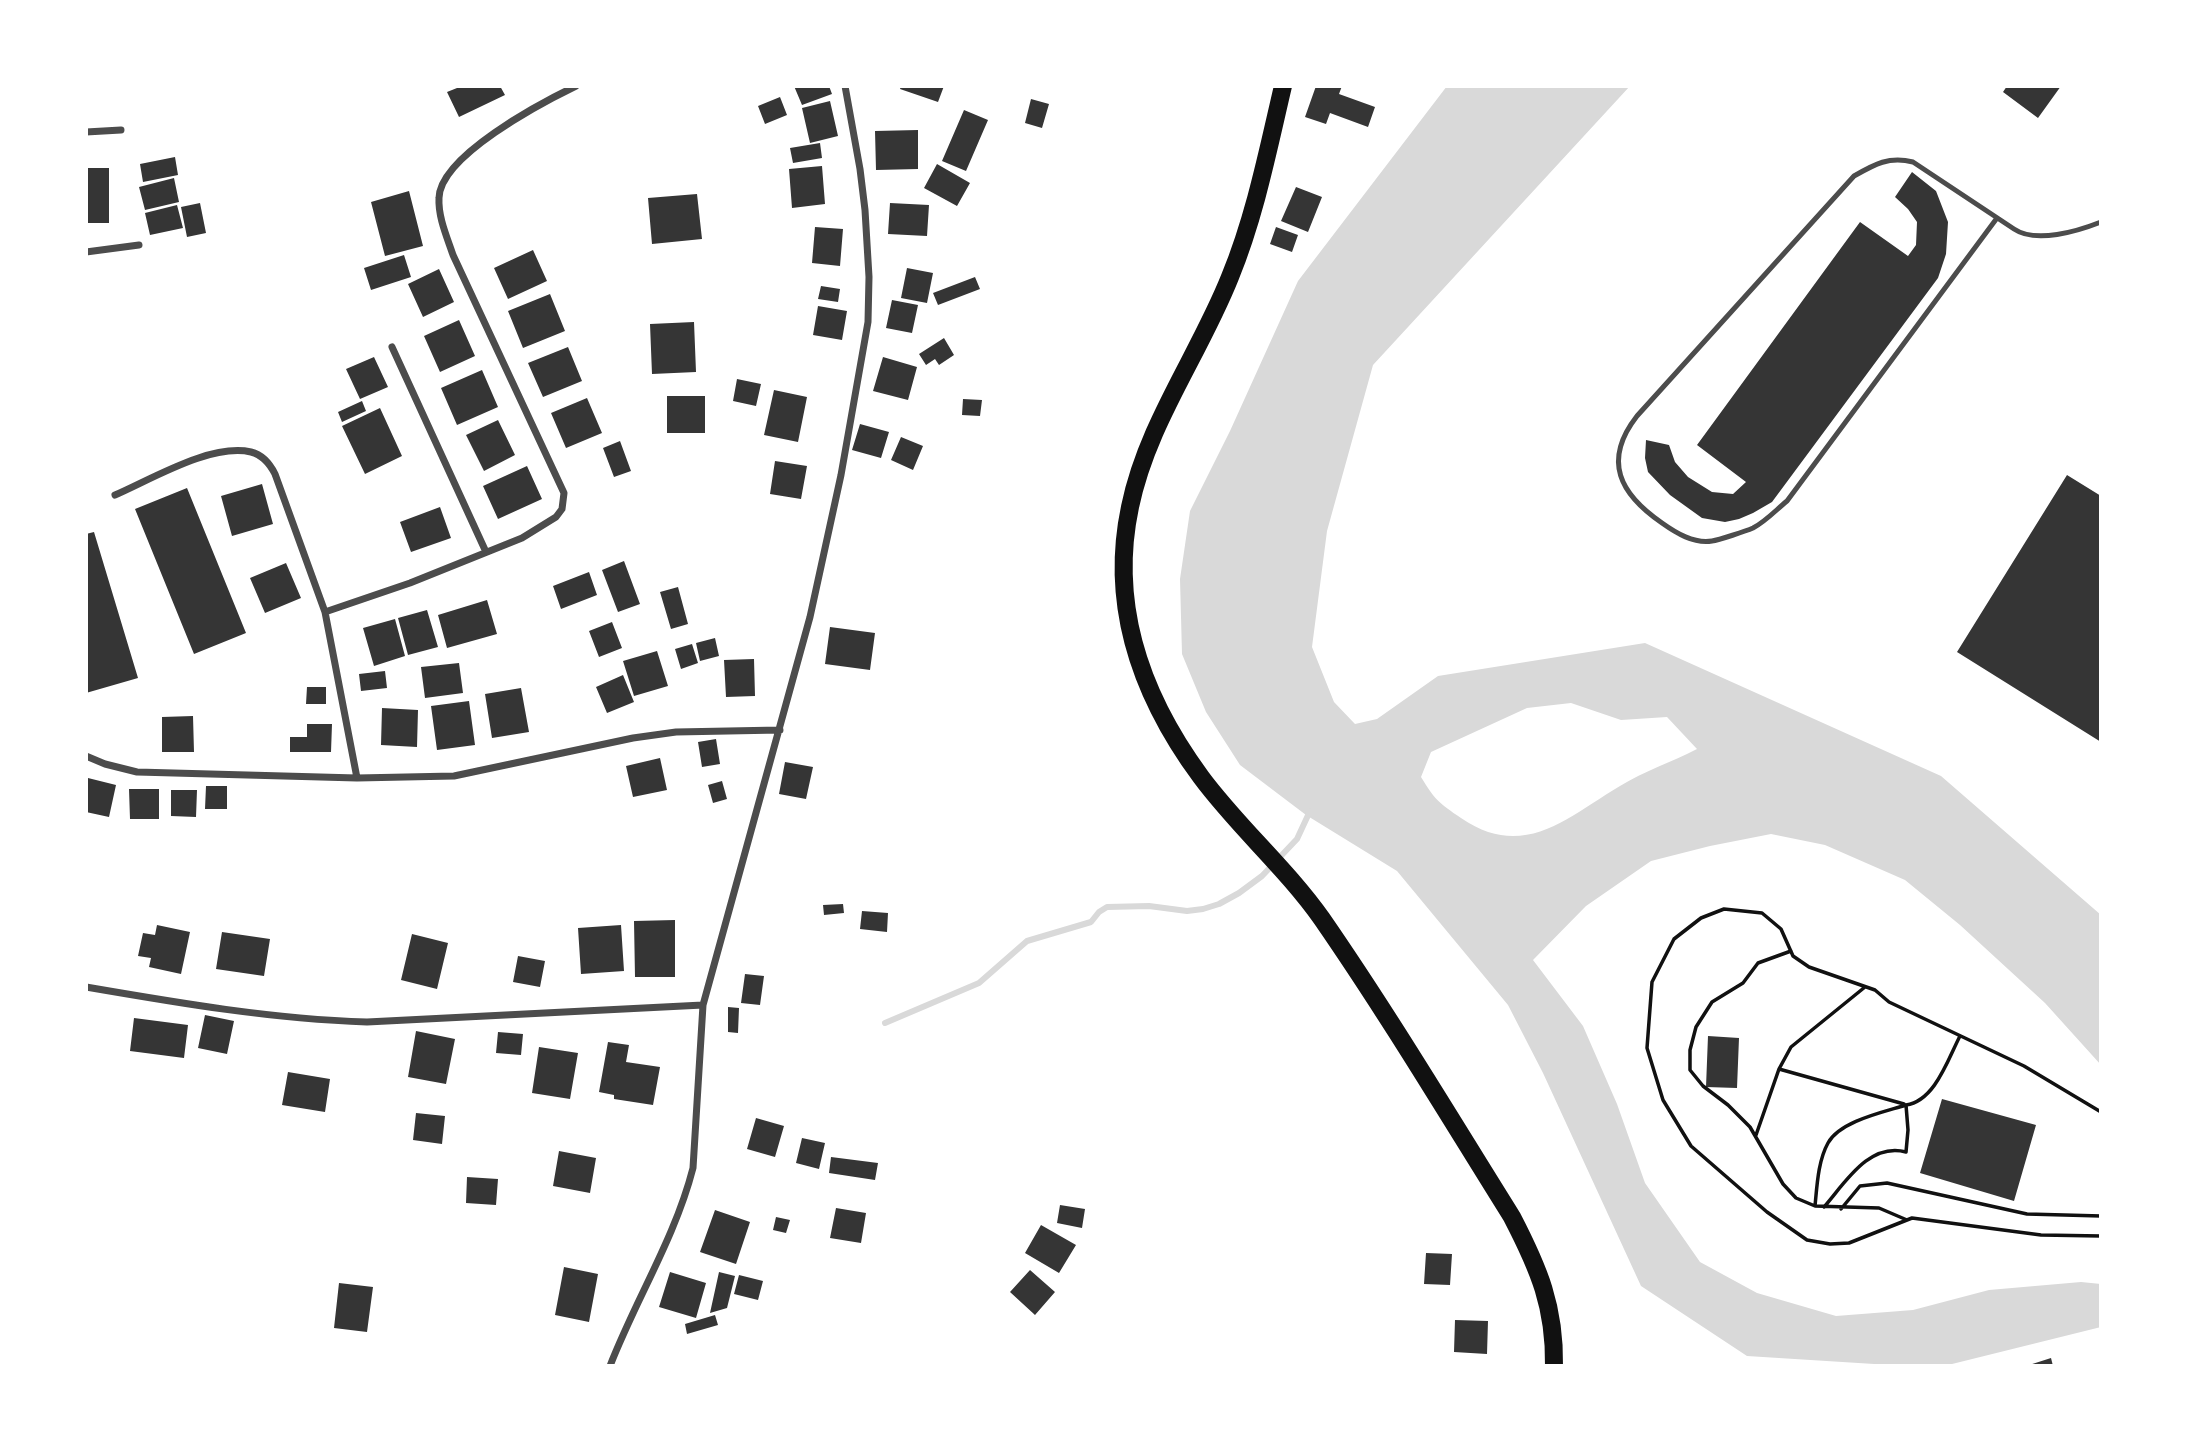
<!DOCTYPE html>
<html>
<head>
<meta charset="utf-8">
<style>
  body { margin:0 }
  #map { position:relative; width:2187px; height:1452px; overflow:hidden; background:#fff; font-family:"Archivo Narrow",sans-serif }
  canvas { display:block }
  .frame { position:absolute; inset:0; border:88px solid #fff; pointer-events:none }
</style>
</head>
<body>
<div id="map">
<canvas width="2187" height="1452"></canvas>
<div class="frame"></div>
</div>
<script>
const ctx = document.querySelector('canvas').getContext('2d');
ctx.lineJoin = 'round';
function fill(path, color) {
  ctx.fillStyle = color;
  ctx.fill(path, 'evenodd');
}
function trace(path, color, width, dash) {
  ctx.strokeStyle = color;
  ctx.lineWidth = width;
  ctx.lineCap = dash ? 'butt' : 'round';
  ctx.setLineDash(dash || []);
  ctx.stroke(path);
}
fill(new Path2D(`
  M1447,86H1630L1373,365L1327,531L1312,647L1334,702L1355,724L1377,719L1438,676L1645,643L1941,776L2101,915V1065L2045,1003L1960,925L1905,880L1825,845L1771,834L1710,846L1651,861L1586,906L1533,960L1583,1026L1617,1104L1645,1183L1700,1262L1757,1293L1836,1316L1913,1310L1989,1290L2081,1282L2101,1284V1327L1944,1366H1906L1747,1356L1641,1286L1543,1073L1508,1005L1397,871L1306,815L1240,765L1206,712L1182,654L1180,579L1190,511L1230,431L1298,281ZM1571,703L1621,720L1667,717L1697,749C1672,762 1644,771 1620,786C1566,818 1524,861 1461,818C1439,803 1435,800 1421,777L1431,752L1527,708Z`), '#d9d9d9');
trace(new Path2D(`
  M885,1023L979,983L1027,941L1091,922L1099,912L1107,907L1149,906L1187,911L1203,909L1219,904L1239,893L1262,876L1297,839L1310,811`), '#d9d9d9', 6);
fill(new Path2D(`
  M462,86H500L505,95L459,117L447,92Z
  M794,86H829L832,94L802,105Z
  M901,86H944L938,102L900,89Z
  M1316,86H1342L1339,94L1375,107L1368,127L1330,113L1326,124L1305,117Z
  M2007,86H2061L2038,118L2003,92Z
  M780,97L787,115L765,124L758,106Z
  M1031,99L1049,104L1042,128L1025,123Z
  M830,101L838,136L810,143L802,108Z
  M964,110L988,120L966,171L942,161Z
  M918,130V169L876,170L875,131Z
  M820,143L822,158L793,163L790,148Z
  M175,157L178,175L143,182L140,164Z
  M937,164L970,183L957,206L924,188Z
  M822,166L825,204L792,208L789,169Z
  M86,168H109V223H86Z
  M1912,172L1936,191L1948,222L1946,254L1938,278L1772,502L1753,513L1739,519L1725,522L1702,518L1670,495L1648,472L1645,458L1646,440L1669,445L1675,462L1688,477L1712,492L1733,494L1746,482L1697,445L1860,222L1908,256L1916,245L1917,222L1908,209L1895,197Z
  M174,178L179,202L145,210L139,187Z
  M1296,187L1322,197L1308,232L1281,221Z
  M409,191L423,246L385,256L371,202Z
  M697,194L702,239L652,244L648,198Z
  M200,203L206,233L187,237L181,207Z
  M890,203L929,205L927,236L888,234Z
  M177,205L183,228L150,235L145,213Z
  M815,227L843,229L840,266L812,263Z
  M1276,227L1298,235L1292,252L1270,244Z
  M533,250L547,281L508,299L494,268Z
  M404,255L411,277L371,290L364,268Z
  M907,268L933,273L927,303L901,298Z
  M439,269L454,302L423,317L408,284Z
  M975,277L980,289L938,305L933,293Z
  M821,286L840,289L838,302L818,299Z
  M550,294L565,331L523,348L508,311Z
  M892,300L918,305L912,333L886,328Z
  M818,306L847,311L842,340L813,335Z
  M459,320L475,356L440,372L424,336Z
  M694,322L696,372L652,374L650,324Z
  M944,338L954,355L939,365L935,359L926,365L919,354Z
  M568,347L582,381L543,397L528,363Z
  M374,357L388,387L360,399L346,369Z
  M883,357L917,367L908,400L873,391Z
  M482,370L498,407L457,425L441,388Z
  M737,379L761,384L756,406L733,401Z
  M774,390L807,397L798,442L764,435Z
  M667,396H705V433H667Z
  M587,398L602,433L566,448L551,413Z
  M963,399L982,400L980,416L962,415Z
  M362,401L366,411L342,422L338,412Z
  M380,408L402,456L365,474L342,426Z
  M498,420L515,455L484,471L466,435Z
  M860,424L889,432L881,458L852,450Z
  M901,437L923,446L913,470L891,460Z
  M620,441L631,471L614,477L603,448Z
  M775,461L807,466L801,499L770,494Z
  M527,466L542,499L498,519L483,486Z
  M2067,475L2101,496V742L1957,652Z
  M262,484L273,524L232,536L221,496Z
  M187,488L246,633L194,654L135,509Z
  M440,507L451,538L411,552L400,522Z
  M94,532L138,678L86,693V534Z
  M624,561L640,604L618,612L602,570Z
  M286,563L301,598L265,613L250,578Z
  M589,572L597,595L561,609L553,586Z
  M678,587L688,624L671,629L660,592Z
  M487,600L497,634L447,648L438,615Z
  M427,610L438,647L408,655L398,618Z
  M395,619L405,656L374,666L363,628Z
  M612,622L622,648L599,657L589,631Z
  M830,627L875,633L870,670L825,664Z
  M715,638L719,656L700,661L696,643Z
  M692,644L698,663L681,669L675,649Z
  M657,651L668,686L634,696L623,661Z
  M754,659L755,696L726,697L724,660Z
  M459,663L463,693L425,698L421,667Z
  M385,671L387,688L361,691L359,674Z
  M623,675L634,702L607,713L596,687Z
  M307,687H326V704H306Z
  M521,688L529,732L492,738L485,694Z
  M469,701L475,745L437,750L431,706Z
  M382,708L418,710L417,747L381,745Z
  M193,716L194,752H162V717Z
  M307,724H332L331,752H290V737H307Z
  M716,739L720,764L702,767L698,742Z
  M660,758L667,790L633,797L626,766Z
  M785,762L813,767L806,799L779,794Z
  M88,778L116,785L109,817L86,812Z
  M722,781L727,799L713,803L708,785Z
  M206,786H227V809H205Z
  M129,789H159V819H130Z
  M171,790H197L196,817L171,816Z
  M843,904L844,913L824,915L823,905Z
  M862,911L888,913L887,932L860,929Z
  M675,920V977H635L634,921Z
  M157,925L190,932L181,974L149,967L151,958L138,956L143,933L155,935Z
  M621,925L624,971L581,974L578,928Z
  M222,932L270,939L264,976L216,969Z
  M412,934L448,943L437,989L401,980Z
  M518,956L545,961L540,987L513,982Z
  M745,974L764,976L760,1005L741,1003Z
  M728,1007L739,1008L738,1033L728,1032Z
  M205,1015L234,1021L227,1054L198,1048Z
  M134,1018L188,1025L184,1058L130,1051Z
  M416,1031L455,1039L446,1084L408,1077Z
  M498,1032L523,1034L521,1055L496,1053Z
  M1708,1036L1739,1038L1737,1088L1706,1087Z
  M608,1042L629,1045L626,1062L660,1067L653,1105L614,1099V1095L599,1092Z
  M539,1047L578,1053L570,1099L532,1093Z
  M288,1072L330,1079L325,1112L282,1105Z
  M1942,1099L2036,1125L2014,1201L1920,1173Z
  M416,1113L445,1116L442,1144L413,1140Z
  M756,1118L784,1126L775,1157L747,1149Z
  M802,1138L825,1143L819,1169L796,1163Z
  M559,1151L596,1158L590,1193L553,1186Z
  M831,1157L878,1163L875,1180L829,1173Z
  M467,1177L498,1179L496,1205L466,1203Z
  M1060,1205L1085,1209L1082,1228L1057,1223Z
  M836,1208L866,1213L861,1243L830,1238Z
  M715,1210L750,1222L736,1264L700,1252Z
  M776,1217L790,1220L786,1233L773,1230Z
  M1041,1225L1076,1245L1059,1273L1025,1253Z
  M1426,1253L1452,1254L1450,1285L1424,1284Z
  M564,1267L598,1274L589,1322L555,1315Z
  M1030,1270L1055,1292L1035,1315L1010,1292Z
  M670,1272L706,1283L696,1318L659,1307Z
  M719,1272L735,1276L727,1308L710,1313Z
  M739,1275L763,1281L758,1300L734,1294Z
  M339,1283L373,1287L367,1332L334,1328Z
  M715,1315L718,1325L687,1334L685,1324Z
  M1455,1320L1488,1321L1487,1354L1454,1352Z
  M2051,1358L2053,1366H2026Z`), '#353535');
trace(new Path2D(`
  M1791,951L1758,963L1743,983L1712,1002L1696,1027L1690,1050V1070L1703,1086L1728,1105L1750,1127L1783,1184L1796,1198L1815,1206L1879,1208L1907,1220
  M1779,1069L1904,1104
  M2101,1112L2024,1066L1889,1002L1875,990L1809,967L1793,956L1781,929L1762,913L1724,909L1701,918L1674,939L1652,982L1647,1048L1663,1100L1691,1146L1767,1212L1807,1240L1830,1244L1849,1243L1912,1218L2041,1235L2101,1236
  M1756,1135L1779,1069L1791,1047L1865,987
  M1815,1206C1817,1186 1818,1161 1828,1143C1840,1121 1884,1112 1906,1105
  M1824,1207C1845,1183 1869,1142 1906,1152L1908,1130L1906,1105C1935,1101 1948,1059 1960,1036
  M1841,1209L1860,1186L1887,1183L2027,1214L2101,1216`), '#111', 3.5);
trace(new Path2D(`
  M1997,218L1787,501C1776,510 1765,522 1753,528C1746,531 1719,540 1712,541C1694,544 1676,533 1662,523C1620,494 1602,461 1637,416L1854,176C1875,164 1889,156 1913,162L2014,229C2036,244 2078,231 2101,222`), '#4c4c4c', 5);
trace(new Path2D(`
  M86,132L121,130
  M86,252L139,245
  M392,347L486,552
  M115,495C152,479 211,443 251,452C263,455 270,464 275,474L325,612
  M86,756L105,764L137,772L357,778L454,776L633,738L676,732L780,730
  M357,778L325,612L410,583L522,538L556,517L562,509L564,493L453,255C447,237 438,217 439,198C440,156 541,103 576,86
  M86,987C179,1003 272,1019 367,1022L703,1005
  M610,1366C636,1299 675,1238 693,1168L703,1005L810,617L841,475L868,322L869,277L865,210L860,169L845,86`), '#4c4c4c', 7);
trace(new Path2D(`
  M1283,86C1268,150 1255,216 1230,277C1199,355 1147,424 1130,507C1109,606 1142,697 1201,777C1238,827 1286,868 1322,919C1389,1016 1450,1118 1512,1217C1539,1269 1555,1307 1554,1366`), '#111', 18);
</script>
</body>
</html>
